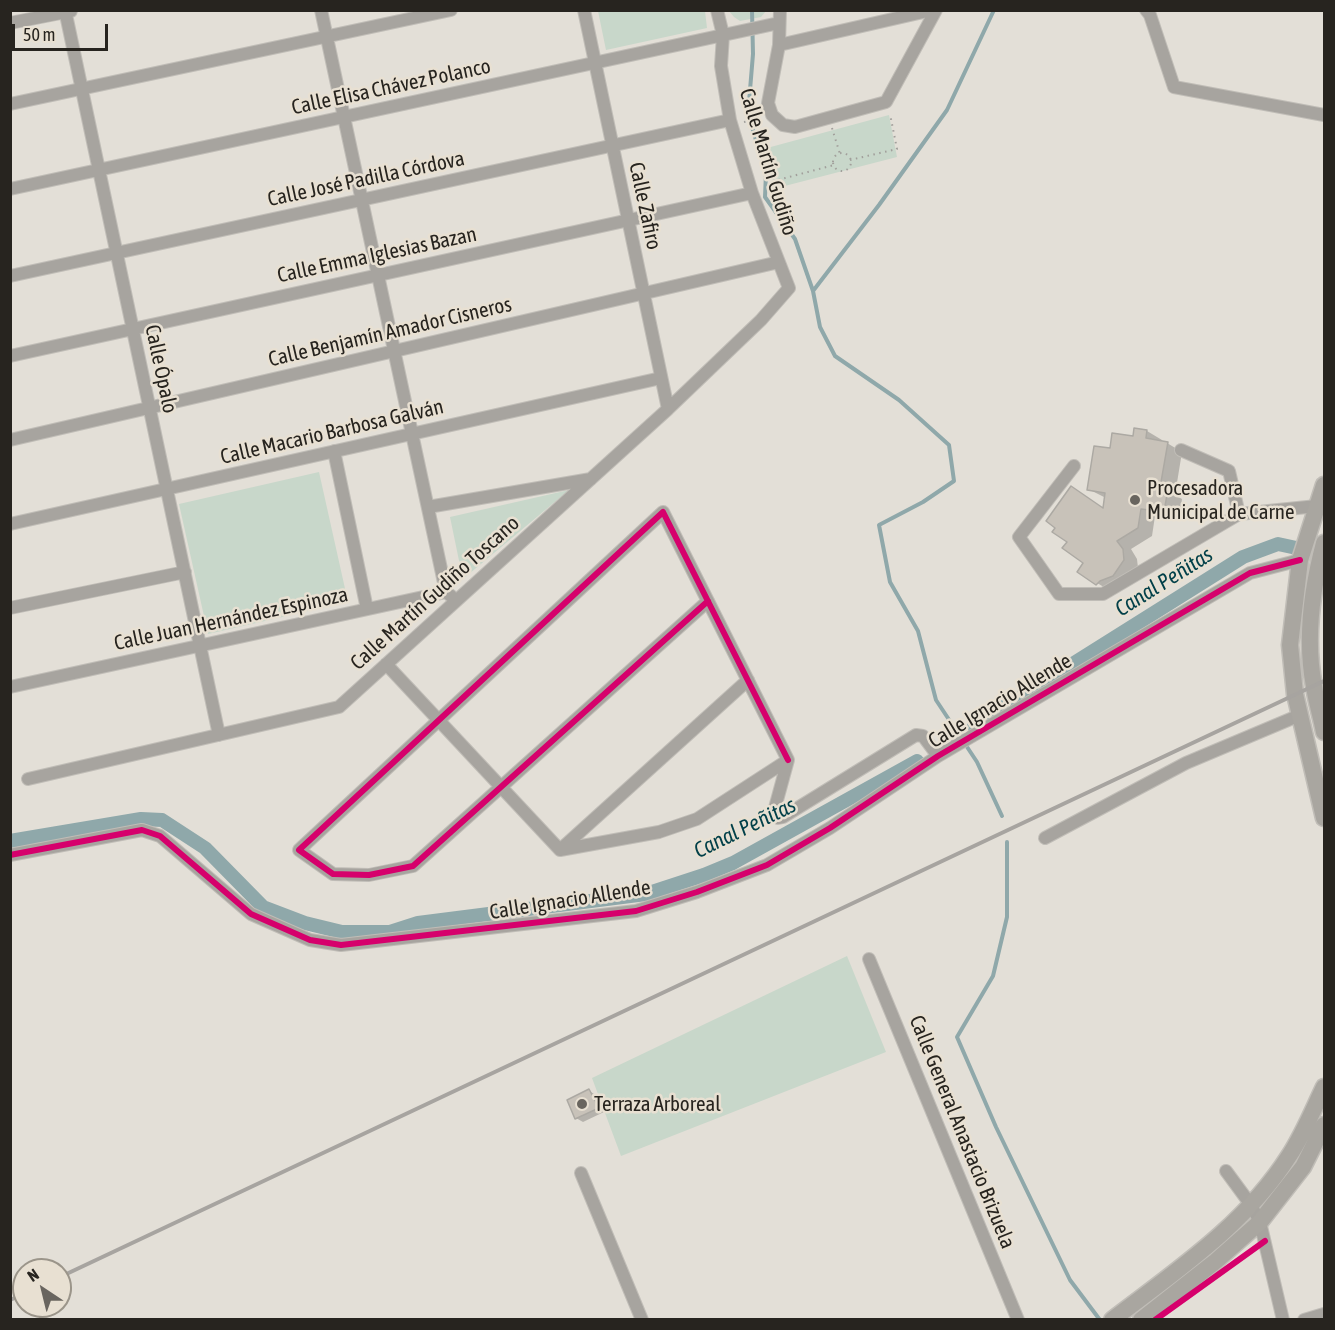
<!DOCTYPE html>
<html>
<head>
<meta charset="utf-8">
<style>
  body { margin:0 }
  #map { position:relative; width:1335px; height:1330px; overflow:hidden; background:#e3dfd7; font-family:"Asap Condensed",sans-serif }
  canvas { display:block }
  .frame { position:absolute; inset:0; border:12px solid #27241f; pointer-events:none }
  .north { position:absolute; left:12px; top:1258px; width:60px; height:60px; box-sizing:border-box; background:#e8e0d2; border:2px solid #9b958a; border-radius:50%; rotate:325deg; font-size:16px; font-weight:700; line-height:24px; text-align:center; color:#27241f }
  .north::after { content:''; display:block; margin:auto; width:21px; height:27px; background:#69655f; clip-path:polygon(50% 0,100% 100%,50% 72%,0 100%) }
  .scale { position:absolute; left:12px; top:24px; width:96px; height:27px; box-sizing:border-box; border:3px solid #27241f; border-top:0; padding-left:8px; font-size:18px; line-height:21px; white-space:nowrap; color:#27241f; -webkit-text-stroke:4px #e8e0d2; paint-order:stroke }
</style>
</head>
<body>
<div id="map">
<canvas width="1335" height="1330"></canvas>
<div class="frame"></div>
<div class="north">N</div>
<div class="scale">50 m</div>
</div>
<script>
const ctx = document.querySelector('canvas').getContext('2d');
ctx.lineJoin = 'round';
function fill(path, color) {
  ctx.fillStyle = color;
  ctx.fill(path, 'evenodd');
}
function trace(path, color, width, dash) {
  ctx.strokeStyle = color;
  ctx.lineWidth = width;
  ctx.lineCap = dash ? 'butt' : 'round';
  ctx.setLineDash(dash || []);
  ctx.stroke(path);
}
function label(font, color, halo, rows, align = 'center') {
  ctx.font = font + ' "Asap Condensed",sans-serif';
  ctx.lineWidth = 5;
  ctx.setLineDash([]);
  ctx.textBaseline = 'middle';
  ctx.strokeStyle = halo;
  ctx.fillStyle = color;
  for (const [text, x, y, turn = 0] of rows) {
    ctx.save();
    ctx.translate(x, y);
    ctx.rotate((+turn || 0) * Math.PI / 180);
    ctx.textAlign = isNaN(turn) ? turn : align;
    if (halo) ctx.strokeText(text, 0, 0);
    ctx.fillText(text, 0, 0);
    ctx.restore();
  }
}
fill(new Path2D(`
  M598,11H705L707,28L606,50Z
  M729,11H766L761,17L740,21L734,17Z
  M889,115L897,157L773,189L767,148Z
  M319,472L348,602L208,634L179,504Z
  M569,490L463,579V580L450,517Z
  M847,956L886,1052L621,1156L592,1078Z`), '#c8d7ca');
fill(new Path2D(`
  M1135,430L1147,431L1162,440L1161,442L1167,443L1182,452L1175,495L1182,499L1179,520L1155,516L1152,536L1131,549L1137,559L1138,568L1112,592L1079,572L1085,563L1069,541L1085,496L1104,509L1106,498L1088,489L1111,450L1134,438Z
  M589,1091L596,1095L604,1112L583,1122L576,1118Z`), '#0003');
trace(new Path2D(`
  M752,10L753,54L748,114L766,173L765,197L795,239L813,291L820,327L835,356L899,400L949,445L954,481L923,502L879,525L890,582L918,631L936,700L977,762L1002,816
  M813,291L879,205L947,110L994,10
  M1007,842V917L993,976L957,1037L996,1127L1070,1280L1100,1320`), '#8fa8aa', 4);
trace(new Path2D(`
  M974,726L1243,557L1278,544L1324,554
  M10,841L141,819L162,820L205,848L263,907L305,923L342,932H390L418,923L646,894L704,875L733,863L917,761`), '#8fa8aa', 14);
const building = new Path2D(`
  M1134,428L1147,430L1146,438L1168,442L1160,488L1168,489L1164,512L1141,509L1138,528L1117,541L1123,549L1124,560L1113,576L1100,581L1096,585L1077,572L1083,563L1062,548L1067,542L1052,532L1055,528L1046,521L1071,486L1103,508L1105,493L1087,490L1094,446L1110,448L1112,433L1133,436Z
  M589,1089L599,1108L575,1119L567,1100Z`);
fill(building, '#c8c2b9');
trace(building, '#aca9a3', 1.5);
const minor = new Path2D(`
  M65,10L219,735
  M321,10L446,592
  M584,10L668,409
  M780,10L779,45L768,103L772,115L783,125L795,127L886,102L936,10
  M1146,10L1150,15L1174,87L1324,115
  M10,23L71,11
  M779,45L932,10
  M10,104L451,10
  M10,189L779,23
  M10,276L730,120
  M10,356L752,193
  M10,440L779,262
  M1181,450L1229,471L1239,514
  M334,451L367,609
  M1074,466L1019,537L1059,594H1103L1239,514L1317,506L1323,507
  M428,507L591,479
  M10,524L661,378
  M708,601L413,866L369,875L333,874L299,850L663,512L788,760
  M10,608L185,572
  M386,664L560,850
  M10,687L446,592L451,596
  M28,779L339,707L668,409L761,320L789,288L752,193L730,120L721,66L723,35L717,10
  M1045,838L1186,763L1300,715
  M561,849L748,680
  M560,850L659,832L697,819L788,760L773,815L778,818L783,817L916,735L923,736L938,756
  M10,855L142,830L160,836L251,914L310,940L341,945L636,911L697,892L767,865L830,828L938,756L1250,573L1300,560
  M869,959L1018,1320
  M1226,1171L1251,1205L1260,1222L1283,1320
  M581,1173L642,1320
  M1304,1320L1324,1314`);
const major = new Path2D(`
  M1324,485L1300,560L1290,645L1295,694L1324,818
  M1324,543C1312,588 1305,639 1314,686C1316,701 1321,716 1324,732
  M1112,1320C1176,1271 1245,1225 1289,1156C1303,1135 1313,1110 1324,1087
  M1141,1320L1216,1261L1260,1222L1303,1167L1324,1125`);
trace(minor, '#c0bdb7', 14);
trace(major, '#c0bdb7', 19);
trace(new Path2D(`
  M744,122L761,118
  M832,128L840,154
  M768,144L774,181L834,165
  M833 162a9 9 0 1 1 18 0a9 9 0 1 1-18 0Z
  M850,160L897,149L890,114`), '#a19f9b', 2, [1.5, 4.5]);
trace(minor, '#a7a49f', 12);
trace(major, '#a9a6a0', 16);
trace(new Path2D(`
  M60,1277L1324,681
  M10,1300L24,1294`), '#a7a4a0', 4);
trace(new Path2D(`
  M708,601L413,866L369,875L333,874L299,850L663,512L788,760
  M10,855L142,830L160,836L251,914L310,940L341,945L636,911L697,892L767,865L830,828L938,756L1250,573L1300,560
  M1155,1320L1265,1241`), '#d6006c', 6);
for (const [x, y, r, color] of [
  [1135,500,6,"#69655f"],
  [582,1104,6,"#69655f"]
]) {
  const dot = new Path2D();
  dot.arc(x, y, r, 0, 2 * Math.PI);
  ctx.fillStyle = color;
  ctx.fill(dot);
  trace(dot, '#e8e0d2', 2);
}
label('21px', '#27241f', '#e8e0d2', [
  ["Calle Elisa Chávez Polanco",391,87,-12],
  ["Calle Martín Gudiño",768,162,73],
  ["Calle José Padilla Córdova",366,179,-12],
  ["Calle Zafiro",645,206,78],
  ["Calle Emma Iglesias Bazan",377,255,-12],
  ["Calle Benjamín Amador Cisneros",390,332,-13],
  ["Calle Ópalo",161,369,78],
  ["Calle Macario Barbosa Galván",332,432,-13],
  ["Calle Martín Gudiño Toscano",435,593,-42],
  ["Calle Juan Hernández Espinoza",231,619,-12],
  ["Calle Ignacio Allende",1000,701,-31],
  ["Calle Ignacio Allende",570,900,-9],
  ["Calle General Anastacio Brizuela",962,1132,68]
]);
label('21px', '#27241f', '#e8e0d2', [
  ["Procesadora",1147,488],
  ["Municipal de Carne",1147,512],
  ["Terraza Arboreal",594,1104]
], 'left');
label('italic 22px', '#024049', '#e8e0d2', [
  ["Canal Peñitas",1164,582,-32],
  ["Canal Peñitas",745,828,-26]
]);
</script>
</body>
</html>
